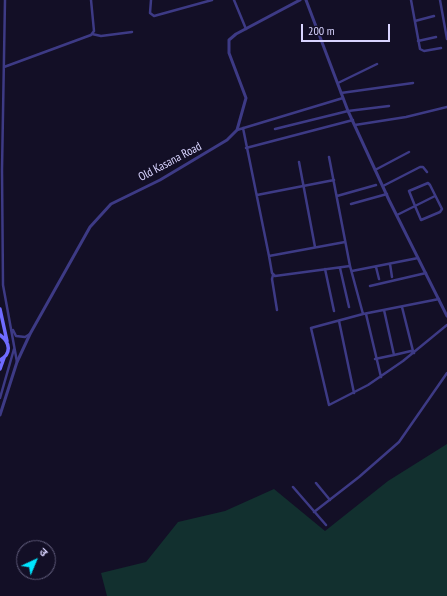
<!DOCTYPE html>
<html>
<head>
<meta charset="utf-8">
<style>
  body { margin:0 }
  #map { position:relative; width:447px; height:596px; overflow:hidden; background:#130f26; font-family:"PT Sans Narrow","Noto Sans Devanagari",sans-serif }
  canvas { display:block }
  .north { position:absolute; left:16px; top:540px; width:40px; height:40px; box-sizing:border-box; background:#130f26; border:1px solid #625e7d; border-radius:50%; rotate:44deg; font-size:11px; font-weight:700; line-height:16px; text-align:center; color:#d9d4ff }
  .north::after { content:''; display:block; margin:auto; width:14px; height:18px; background:#00e5ff; clip-path:polygon(50% 0,100% 100%,50% 72%,0 100%) }
  .scale { position:absolute; left:301px; top:24px; width:89px; height:18px; box-sizing:border-box; border:2px solid #d9d4ff; border-top:0; padding-left:5px; font-size:12px; line-height:14px; white-space:nowrap; color:#d9d4ff; -webkit-text-stroke:3px #130f26; paint-order:stroke }
</style>
</head>
<body>
<div id="map">
<canvas width="447" height="596"></canvas>
<div class="north">उ</div>
<div class="scale">200 m</div>
</div>
<script>
const ctx = document.querySelector('canvas').getContext('2d');
ctx.lineJoin = 'round';
function fill(path, color) {
  ctx.fillStyle = color;
  ctx.fill(path, 'evenodd');
}
function trace(path, color, width, dash) {
  ctx.strokeStyle = color;
  ctx.lineWidth = width;
  ctx.lineCap = dash ? 'butt' : 'round';
  ctx.setLineDash(dash || []);
  ctx.stroke(path);
}
function label(font, color, halo, rows, align = 'center') {
  ctx.font = font + ' "PT Sans Narrow",sans-serif';
  ctx.lineWidth = 4;
  ctx.setLineDash([]);
  ctx.textBaseline = 'middle';
  ctx.strokeStyle = halo;
  ctx.fillStyle = color;
  for (const [text, x, y, turn = 0] of rows) {
    ctx.save();
    ctx.translate(x, y);
    ctx.rotate((+turn || 0) * Math.PI / 180);
    ctx.textAlign = isNaN(turn) ? turn : align;
    if (halo) ctx.strokeText(text, 0, 0);
    ctx.fillText(text, 0, 0);
    ctx.restore();
  }
}
fill(new Path2D(`
  M447,444V596H107L101,573L146,562L178,522L225,511L274,489L325,531L388,481Z`), '#12302f');
trace(new Path2D(`
  M5,0L2,170L3,285L17,362
  M151,0L150,13L154,16L212,0
  M234,0L246,29
  M411,0L420,49L424,51L441,48
  M440,0L447,39
  M415,21L434,16
  M92,34L101,36L132,32
  M418,41L436,37
  M4,67L91,35L94,31L91,0
  M338,83L377,64
  M341,93L413,83
  M355,125L406,117L447,107
  M243,128L269,256L345,242
  M275,129L348,111L389,106
  M237,130L343,98
  M246,148L353,120
  M329,157L350,266L363,314
  M299,162L315,247
  M375,170L409,152
  M383,186L420,167H423L427,172
  M257,195L334,180
  M337,196L376,185
  M351,204L387,194
  M397,215L415,206L409,191L428,183L430,185L442,209L440,212L421,220L415,206L435,196
  M269,256L272,273L275,276L350,266
  M390,264L392,277
  M376,267L379,279
  M340,268L349,307
  M325,269L334,311
  M352,271L418,258
  M273,275L272,279L277,310
  M370,286L426,273
  M439,299L363,314L311,328L329,405L368,385L403,361L447,325
  M402,307L413,351
  M384,310L394,355L411,351L414,353
  M366,314L381,377
  M339,321L354,393
  M13,330L16,336L25,337L30,334
  M375,359L394,355
  M0,398L14,349
  M316,483L330,500
  M293,487L326,525
  M314,512L359,477L399,442L447,373`), '#3d3a85', 2.5);
trace(new Path2D(`
  M306,0L348,111L389,200L447,316
  M0,415L17,362L30,334L90,227L111,204L160,180L227,140L237,130L246,98L229,53V40L236,34L300,0`), '#3d3a85', 3);
trace(new Path2D(`
  M0,309L7,341
  M0,335C10,342 12,354 0,360
  M0,369L4,358`), '#6f6bff', 3.5);
label('12px', '#d9d4ff', '#130f26', [
  ["Old Kasana Road",170,162,-28]
]);
</script>
</body>
</html>
